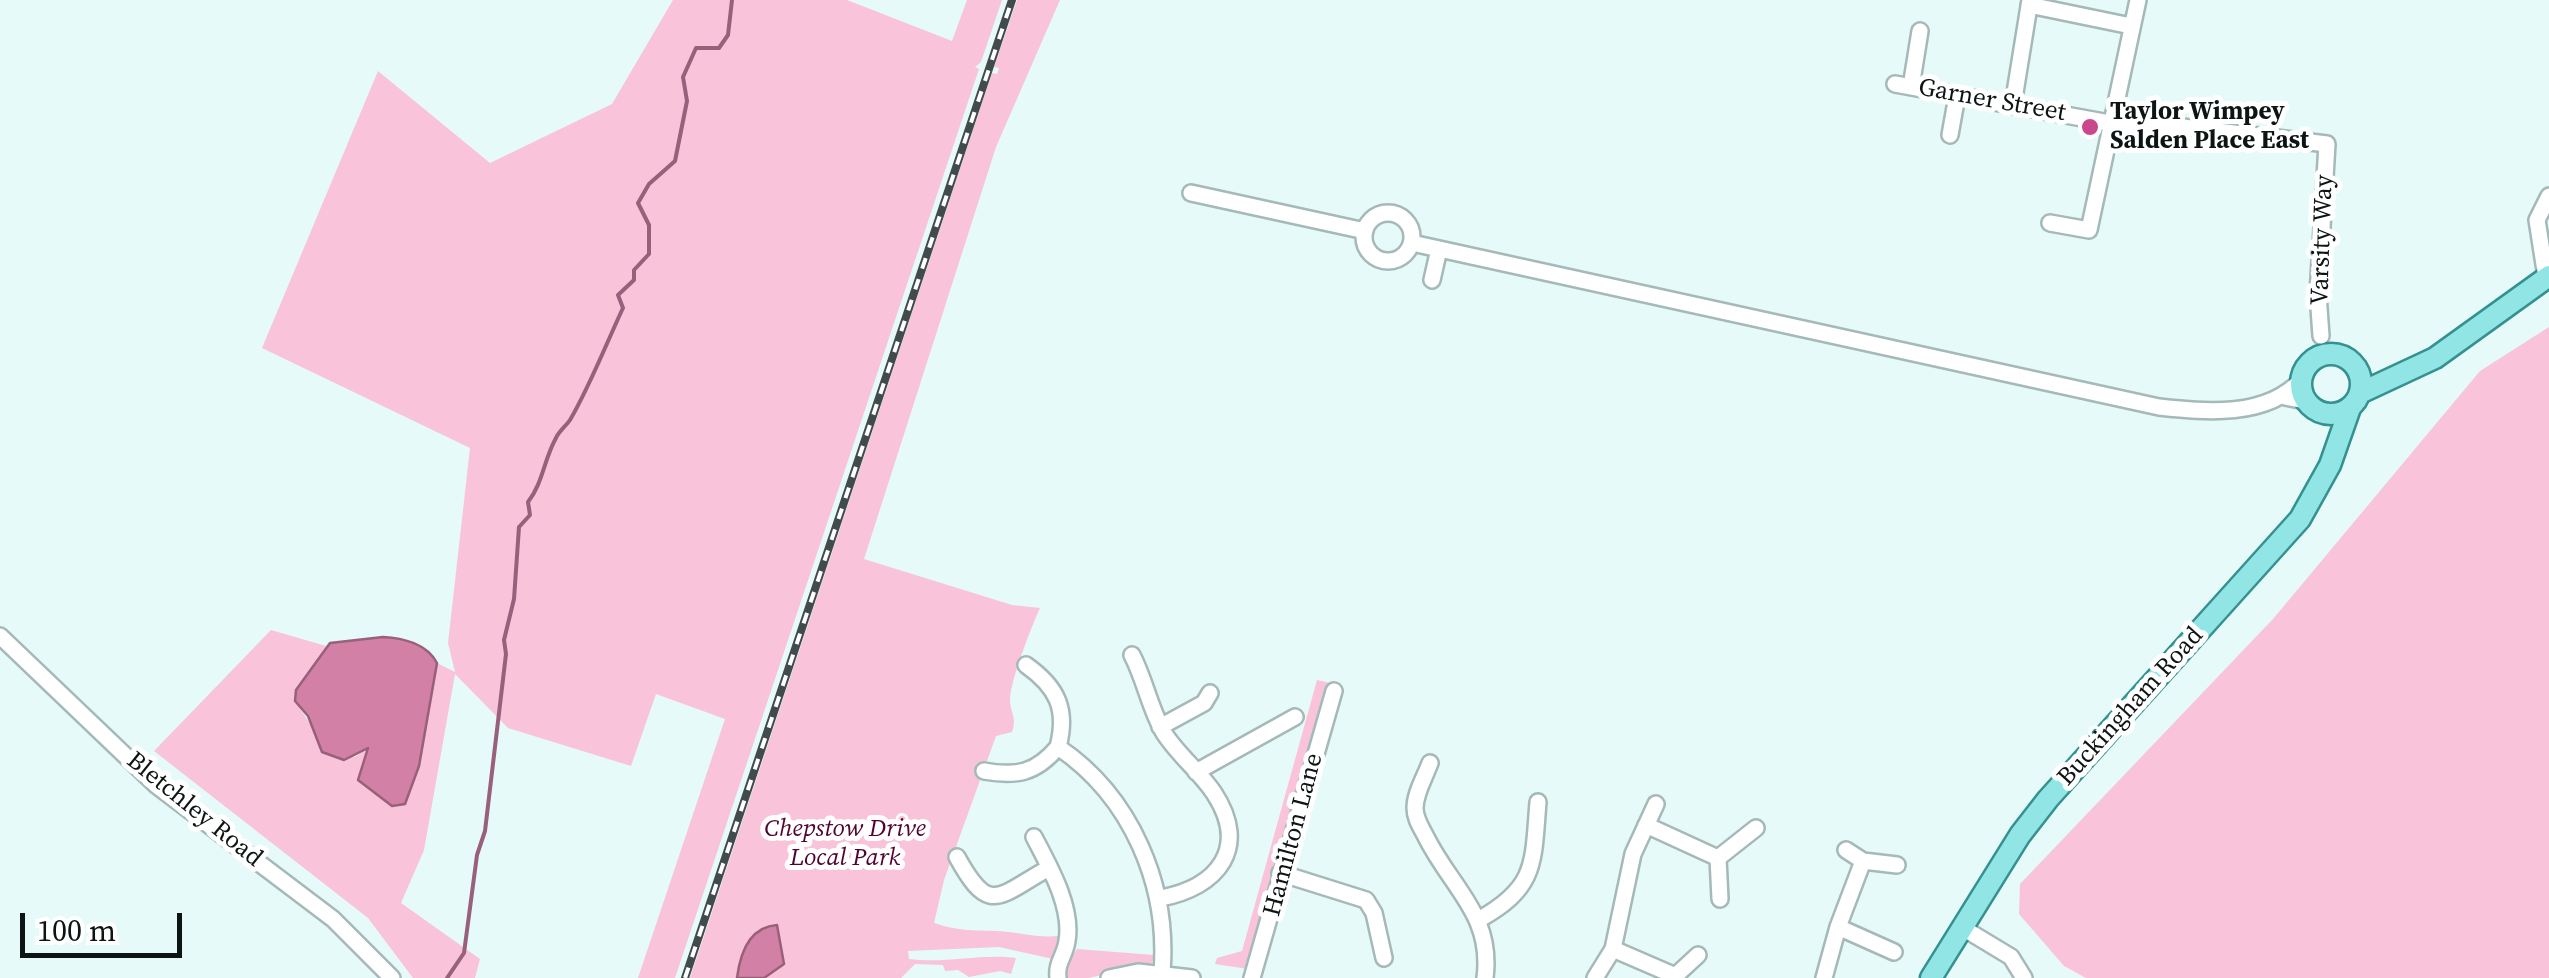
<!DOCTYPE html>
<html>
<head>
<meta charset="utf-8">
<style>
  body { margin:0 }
  #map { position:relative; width:2549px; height:978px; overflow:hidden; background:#e6fafa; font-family:"Source Serif 4",serif }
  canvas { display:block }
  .scale { position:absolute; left:20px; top:913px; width:162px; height:45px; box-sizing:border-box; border:5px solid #0d1414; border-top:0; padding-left:12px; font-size:30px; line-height:35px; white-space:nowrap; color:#0d1414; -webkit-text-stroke:8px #fff; paint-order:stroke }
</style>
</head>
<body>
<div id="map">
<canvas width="2549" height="978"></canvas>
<div class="scale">100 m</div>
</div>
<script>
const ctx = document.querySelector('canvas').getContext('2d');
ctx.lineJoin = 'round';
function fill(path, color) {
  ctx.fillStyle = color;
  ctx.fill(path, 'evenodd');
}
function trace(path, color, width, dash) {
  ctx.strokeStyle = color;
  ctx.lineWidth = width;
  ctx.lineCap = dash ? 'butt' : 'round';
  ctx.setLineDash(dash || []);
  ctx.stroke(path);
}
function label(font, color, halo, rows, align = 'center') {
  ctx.font = font + ' "Source Serif 4",serif';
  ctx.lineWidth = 10;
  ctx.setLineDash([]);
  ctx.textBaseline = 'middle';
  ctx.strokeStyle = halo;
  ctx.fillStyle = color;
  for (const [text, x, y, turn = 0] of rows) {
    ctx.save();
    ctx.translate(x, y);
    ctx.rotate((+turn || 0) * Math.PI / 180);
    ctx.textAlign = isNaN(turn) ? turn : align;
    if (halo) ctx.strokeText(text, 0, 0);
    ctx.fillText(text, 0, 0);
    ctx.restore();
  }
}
fill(new Path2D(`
  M673,0H847L952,41L967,0H1002L981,62L975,67L979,69L675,978H638L725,719L656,694L631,766L508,728L455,674L424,850L401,903L480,959L475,978H413L368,918L154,751L271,630L326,646L295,701L314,730L355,757L368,748V759L408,794L419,766L437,663L455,672L448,643L470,448L262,348L378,71L490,163L612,104Z
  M1017,0H1060L996,147L864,559L1012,605L1040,608C1032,625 1009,684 1010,701C1011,714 1017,718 1012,732L996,736L944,880L934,923C957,931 972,930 996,931C1020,932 1033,938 1060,936L1062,944L1053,959L999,947L908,951L909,959C945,964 981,953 1016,958L1011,974L1000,971L969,977L958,970L945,971L943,965L915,964L901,978H690L992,73L997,74L999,68L994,67Z
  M2549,327V978H2086L2064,966L2019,914L2020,884L2273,619L2480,371Z
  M1317,680L1330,683L1323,693L1248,969L1215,964L1217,958L1242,951Z
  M1077,949L1154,955L1152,963L1089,978H1064L1062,970Z`), '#f9c3d9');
const water = new Path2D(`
  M383,637C403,638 427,644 437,663L419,766L405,804L392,806L358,780L368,748L344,760L322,752L308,716L295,701L296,690L330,643Z
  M777,925L784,964L764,978H737C740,954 749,927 777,925Z`);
fill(water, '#d380a6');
trace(water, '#98607a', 2.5);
trace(new Path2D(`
  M447,978L464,953L477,855L485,831L506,654L504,640L514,599L519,527L530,515L528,502C543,483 544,459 556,438C559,431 566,426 570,420C589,388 607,342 623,308L618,295L634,280V270L649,254V225L638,203L649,184L675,161L687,101L683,77L696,48H719L728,35L732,0`), '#98607a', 4);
const minor = new Path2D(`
  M2029,5L2131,26
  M1895,84L2148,130L2174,126L2327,144L2318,294L2321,336
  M1911,87L1920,31
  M2013,105L2030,0
  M1950,135L1957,96
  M1191,193L1365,231
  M1364 237a24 24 0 1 1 48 0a24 24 0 1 1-48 0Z
  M2050,223L2089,230L2138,0
  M1412,243L2159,407C2206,412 2266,418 2301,380
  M2546,277L2537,220L2549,196
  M1432,280L1439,249
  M2285,397L2305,401
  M0,636L156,785L333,919L392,978
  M1132,655C1145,680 1150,709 1164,733C1178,755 1200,772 1214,793C1250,848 1218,887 1161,898
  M1160,727L1204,703L1210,693
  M1058,747C1132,797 1169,886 1162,972
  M1430,763C1425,777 1415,793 1415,808C1415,819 1421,827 1426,837C1452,889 1493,915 1485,978
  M984,771C1017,777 1036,773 1058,747C1068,709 1057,687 1026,665
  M1196,772L1295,717
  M1646,825L1718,858L1756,828
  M1034,837C1049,866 1073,907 1067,941C1065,956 1056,962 1058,978
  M1846,850L1863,861L1897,865
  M957,857C990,917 998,896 1049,868
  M1718,858L1720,899
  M1280,873L1366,900L1374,913L1384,958
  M1480,919C1537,887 1533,863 1538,802
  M1838,927L1894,952
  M1963,928L2011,957L2024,978
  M1613,949L1673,975
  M1109,978L1138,972L1192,978
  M1252,978L1334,691
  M1595,978L1613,949L1633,854L1656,804
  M1673,978L1698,955
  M1824,978L1838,927L1863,861`);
const major = new Path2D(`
  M2301 384a30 30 0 1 1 60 0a30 30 0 1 1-60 0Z
  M2360,393L2435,358L2549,276
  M1931,978L2020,835L2048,799L2300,519L2330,465L2350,408`);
trace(minor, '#a5b9b8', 20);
trace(major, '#359190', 25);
trace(minor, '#fff', 15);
trace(major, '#92e5e5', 20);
const rail = new Path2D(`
  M685,978L1012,0`);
trace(rail, '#414b4b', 8);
trace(rail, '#fff', 4, [11]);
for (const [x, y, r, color] of [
  [2090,127,10,"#cb478b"]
]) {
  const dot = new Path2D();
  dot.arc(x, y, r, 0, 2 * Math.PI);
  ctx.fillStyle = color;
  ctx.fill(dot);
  trace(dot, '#fff', 4);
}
label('25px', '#0d1414', '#fff', [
  ["Garner Street",1992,101,10],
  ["Varsity Way",2323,240,-88],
  ["Buckingham Road",2131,707,-48],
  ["Bletchley Road",194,810,39],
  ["Hamilton Lane",1294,835,-75]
]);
label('bold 25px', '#0d1414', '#fff', [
  ["Taylor Wimpey",2110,113],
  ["Salden Place East",2110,142]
], 'left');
label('italic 25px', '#510431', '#fff', [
  ["Chepstow Drive",845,830],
  ["Local Park",845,859]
]);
</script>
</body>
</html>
